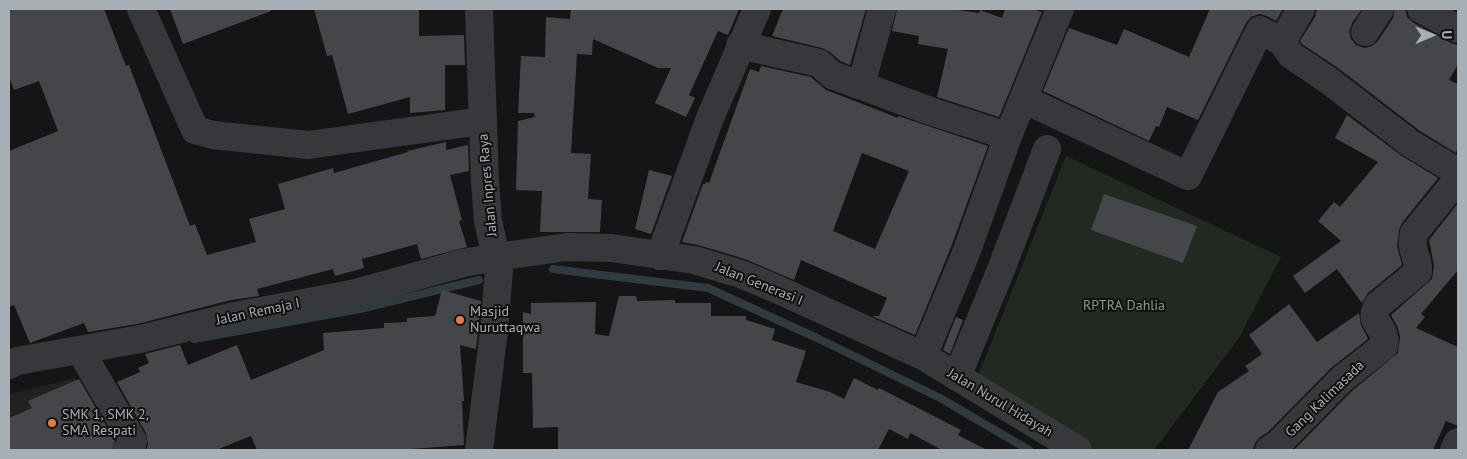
<!DOCTYPE html>
<html>
<head>
<meta charset="utf-8">
<style>
  body { margin:0 }
  #map { position:relative; width:1467px; height:459px; overflow:hidden; background:#151516; font-family:"PT Sans",sans-serif }
  canvas { display:block }
  .frame { position:absolute; inset:0; border:10px solid #a7b0b6; pointer-events:none }
  .north { position:absolute; left:1407px; top:10px; width:50px; height:50px; -webkit-text-stroke:4px #101011; paint-order:stroke; rotate:89deg; font-size:14px; font-weight:700; line-height:20px; text-align:center; color:#a7b0b6 }
  .north::after { content:''; display:block; margin:auto; width:18px; height:22px; background:#a7b0b6; clip-path:polygon(50% 0,100% 100%,50% 72%,0 100%) }
</style>
</head>
<body>
<div id="map">
<canvas width="1467" height="459"></canvas>
<div class="frame"></div>
<div class="north">U</div>
</div>
<script>
const ctx = document.querySelector('canvas').getContext('2d');
ctx.lineJoin = 'round';
function fill(path, color) {
  ctx.fillStyle = color;
  ctx.fill(path, 'evenodd');
}
function trace(path, color, width, dash) {
  ctx.strokeStyle = color;
  ctx.lineWidth = width;
  ctx.lineCap = dash ? 'butt' : 'round';
  ctx.setLineDash(dash || []);
  ctx.stroke(path);
}
function label(font, color, halo, rows, align = 'center') {
  ctx.font = font + ' "PT Sans",sans-serif';
  ctx.lineWidth = 4;
  ctx.setLineDash([]);
  ctx.textBaseline = 'middle';
  ctx.strokeStyle = halo;
  ctx.fillStyle = color;
  for (const [text, x, y, turn = 0] of rows) {
    ctx.save();
    ctx.translate(x, y);
    ctx.rotate((+turn || 0) * Math.PI / 180);
    ctx.textAlign = isNaN(turn) ? turn : align;
    if (halo) ctx.strokeText(text, 0, 0);
    ctx.fillText(text, 0, 0);
    ctx.restore();
  }
}
fill(new Path2D(`
  M75,378L108,450H9V394Z`), '#212123');
fill(new Path2D(`
  M1066,156L1281,257L1239,338L1154,450H1087L971,393Z`), '#222921');
trace(new Path2D(`
  M553,269L708,288L817,338L940,398L1029,450
  M194,339L360,309L479,280`), '#2f3b3e', 8);
fill(new Path2D(`
  M9,9H104L126,66L129,65L190,226L195,224L207,255L256,242L249,219L285,209L278,184L333,168L334,173L408,152L407,151L446,142V150L468,145L469,171L450,175L462,220L459,221L467,247L421,259L417,244L362,259L364,268L335,276L333,269L257,289L259,296L231,300L137,324L88,332L84,323L30,343L14,305L9,307V151L58,131L39,81L14,90L9,76Z
  M170,9H271V11L183,44Z
  M314,9H419V36L464,35L465,65H445V110L410,113V97L348,114L332,55L327,56Z
  M571,9H739L728,35L718,31L689,95L695,98L686,117L655,103L671,68H658L593,39L592,55L577,54L571,153L591,154L588,199L602,200L600,232H540L542,191L516,190L518,121L535,117L534,113H518L521,56L545,57L546,17L570,19Z
  M783,9H866L850,65L840,61L830,52L822,48L772,36Z
  M897,9H951L979,13L980,10L1002,18L1005,9H1032L1042,12L999,117L937,97L948,49L918,44L919,36L892,31Z
  M1210,9H1283L1276,21L1267,16L1259,14L1251,17L1246,23L1198,120L1167,107L1159,127L1156,126L1149,141L1043,91L1069,28L1117,45L1124,29L1189,57Z
  M1317,9H1362L1352,23L1349,32L1351,39L1356,45L1364,48L1372,46L1378,41L1393,18L1395,9H1405L1407,17L1414,23L1451,43L1458,45V64L1449,80L1458,84V147L1456,153L1420,131L1338,68L1302,44L1300,41L1315,17Z
  M761,66L811,77L826,90L860,103L898,118V116L988,146L951,247L915,335L872,316H879L887,298L801,260L794,280L745,259L698,245L682,242L703,184H705L706,182L709,183L750,69L759,72ZM862,153L909,171L875,249L833,231Z
  M1347,115L1402,156L1438,178L1402,223L1399,230L1397,246L1402,265L1368,293L1362,303L1337,269L1305,293L1293,276L1341,241L1318,221L1334,202L1340,207L1378,162L1335,138Z
  M649,170L672,176L651,234L635,229Z
  M1104,194L1197,226L1183,263L1091,230Z
  M1458,203V270L1421,314L1425,317L1416,328L1458,347V426L1446,421L1433,450H1294L1352,391L1398,353L1400,336L1397,326L1391,315L1432,279L1434,266L1429,240Z
  M442,290L481,301L476,349L460,345L464,401H462L464,445L398,450H257L251,436L216,450H146L148,444L146,433L117,382L140,372L138,368L149,363L145,354L180,345L188,365L237,345L251,380L324,350L323,333L384,328V323L407,322V318L435,316Z
  M619,296H636L637,301L675,300V303H711V316H746V320L775,329L772,340L806,351L796,382L830,392L844,399L854,378L878,390L879,388L961,430L958,435L987,450H942L910,433L908,439L889,429L878,450H558V427L533,428L532,373H523V312L531,314V303L596,302L595,334L609,336Z
  M1289,304L1317,342L1359,313L1361,325L1368,339L1331,368L1268,432L1260,437L1255,443L1253,450H1188L1218,392L1249,371L1245,366L1262,354L1249,335Z
  M956,317L963,320L950,354L943,350Z
  M79,379L115,441L112,450H9V418L32,408L28,401Z`), '#444649');
trace(new Path2D(`
  M141,9L195,130L213,135L308,145L482,121
  M479,9L485,182L488,221L499,270L494,331L479,450
  M1421,9L1458,29
  M1365,32L1380,9
  M1282,42L1291,55L1328,80L1411,144L1458,172
  M740,45L819,63L832,75L933,112L1008,136
  M861,85L882,9
  M1023,99L1188,176L1260,30L1282,42L1301,9
  M660,256L710,118L757,9
  M80,350L133,441L132,445L127,450
  M923,356L966,253L1008,136L1060,9
  M9,365L17,361L140,339L230,317L356,293L463,263L497,257L567,247L611,248L694,260L741,274L781,291L923,356L1078,450
  M957,377L1002,267L1047,149
  M1269,450L1278,444L1342,379L1384,346C1384,343 1385,340 1384,337C1382,324 1368,321 1378,305L1418,272C1419,255 1409,251 1414,233L1458,179
  M1454,450L1458,442`), '#36383b', 28);
for (const [x, y, r, color] of [
  [460,320,5,"#e67b3d"],
  [52,423,5,"#e67b3d"]
]) {
  const dot = new Path2D();
  dot.arc(x, y, r, 0, 2 * Math.PI);
  ctx.fillStyle = color;
  ctx.fill(dot);
  trace(dot, '#101011', 2);
}
label('14px', '#a7b0b6', '#101011', [
  ["Jalan Inpres Raya",488,185,-95],
  ["Jalan Generasi I",759,284,22],
  ["Jalan Remaja I",258,312,-12],
  ["Gang Kalimasada",1325,399,-44],
  ["Jalan Nurul Hidayah",1000,403,31]
]);
label('14px', '#879f80', '#101011', [
  ["RPTRA Dahlia",1124,306]
]);
label('14px', '#a7b0b6', '#101011', [
  ["Masjid",470,312],
  ["Nuruttaqwa",470,328],
  ["SMK 1, SMK 2,",62,415],
  ["SMA Respati",62,431]
], 'left');
</script>
</body>
</html>
